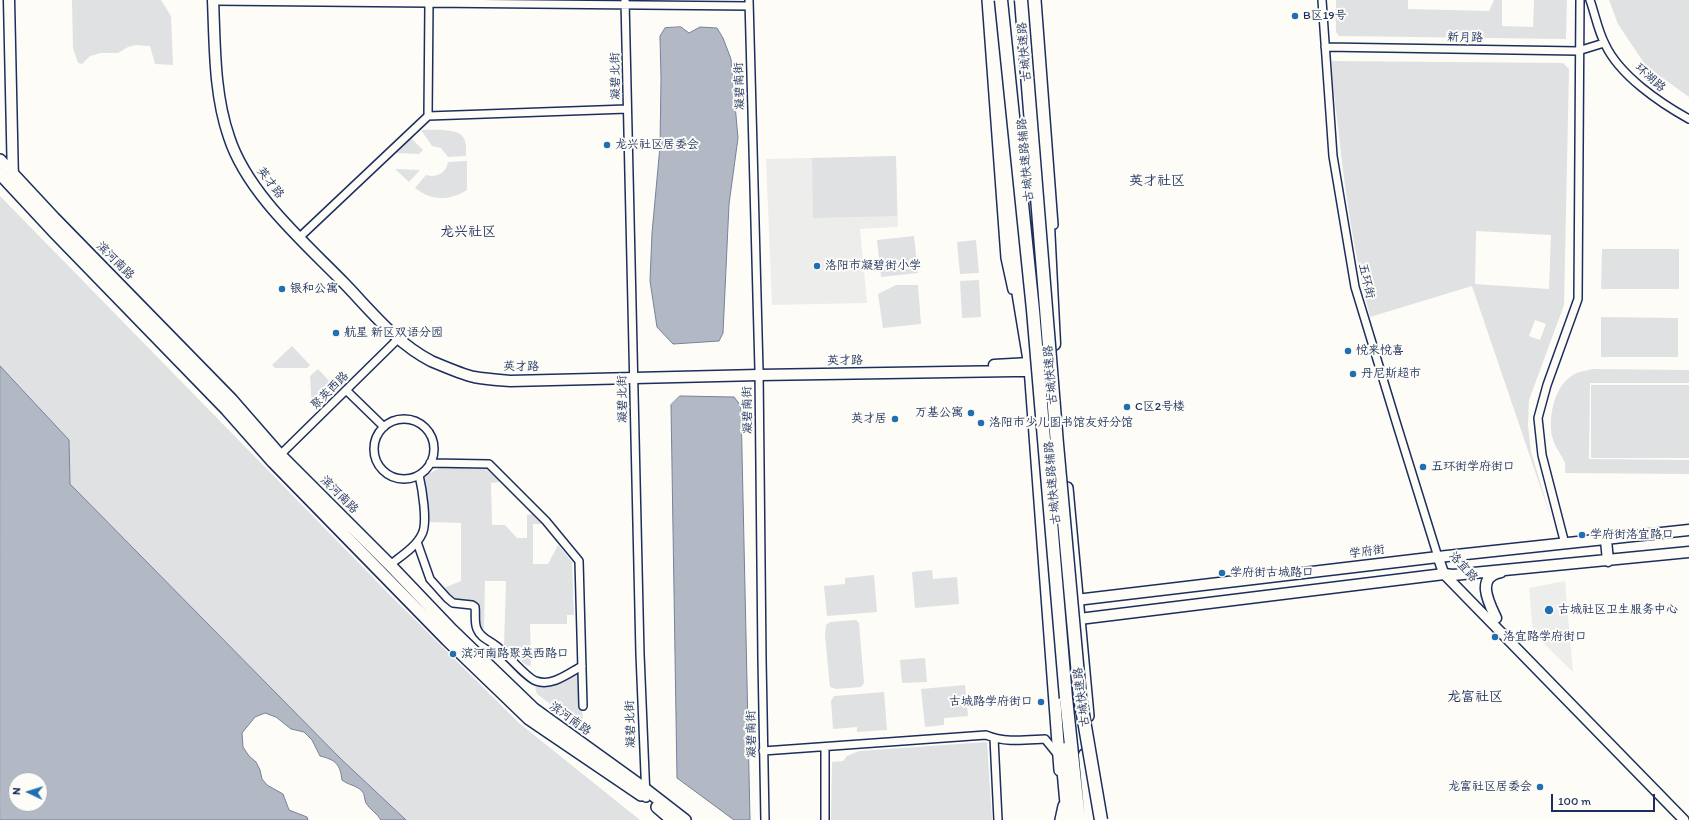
<!DOCTYPE html>
<html>
<head>
<meta charset="utf-8">
<style>
  body { margin:0 }
  #map { position:relative; width:1689px; height:820px; overflow:hidden; background:#fdfcf7; font-family:Itim,sans-serif }
  canvas { display:block }
  .north { position:absolute; left:8px; top:772px; width:40px; height:40px; box-sizing:border-box; background:#fdfcf7; border:1px solid #a3aaba; border-radius:50%; rotate:274deg; font-size:11px; font-weight:700; line-height:16px; text-align:center; color:#1b2f5e }
  .north::after { content:''; display:block; margin:auto; width:14px; height:18px; background:#1f6fb2; clip-path:polygon(50% 0,100% 100%,50% 72%,0 100%) }
  .scale { position:absolute; left:1551px; top:794px; width:104px; height:18px; box-sizing:border-box; border:2px solid #1b2f5e; border-top:0; padding-left:5px; font-size:12px; line-height:14px; white-space:nowrap; color:#1b2f5e; -webkit-text-stroke:3px #fdfcf7; paint-order:stroke }
</style>
</head>
<body>
<div id="map">
<canvas width="1689" height="820"></canvas>
<div class="north">N</div>
<div class="scale">100 m</div>
</div>
<script>
const ctx = document.querySelector('canvas').getContext('2d');
ctx.lineJoin = 'round';
function fill(path, color) {
  ctx.fillStyle = color;
  ctx.fill(path, 'evenodd');
}
function trace(path, color, width, dash) {
  ctx.strokeStyle = color;
  ctx.lineWidth = width;
  ctx.lineCap = dash ? 'butt' : 'round';
  ctx.setLineDash(dash || []);
  ctx.stroke(path);
}
function label(font, color, halo, rows, align = 'center') {
  ctx.font = font + ' Itim,"LXGW WenKai TC",sans-serif';
  ctx.lineWidth = 4;
  ctx.setLineDash([]);
  ctx.textBaseline = 'middle';
  ctx.strokeStyle = halo;
  ctx.fillStyle = color;
  for (const [text, x, y, turn = 0] of rows) {
    ctx.save();
    ctx.translate(x, y);
    ctx.rotate((+turn || 0) * Math.PI / 180);
    ctx.textAlign = isNaN(turn) ? turn : align;
    if (halo) ctx.strokeText(text, 0, 0);
    ctx.fillText(text, 0, 0);
    ctx.restore();
  }
}
fill(new Path2D(`
  M896,156L898,227L860,229L867,303L772,305L766,159Z
  M1565,581L1573,672L1533,633L1529,588Z`), '#edeeec');
fill(new Path2D(`
  M72,0H161L171,16L173,65L155,64L150,46L136,45L128,47L118,53H101L90,56L82,64L78,63L73,48Z
  M1336,0H1408V9L1489,11L1494,0H1502V26L1533,27L1534,0H1567L1566,39L1339,36L1336,32Z
  M1609,0H1689V97L1646,66L1618,24Z
  M1332,61L1563,63L1569,69L1564,305L1529,400L1528,425L1531,452L1552,521L1472,286L1370,317C1355,256 1345,196 1339,134C1336,110 1332,85 1332,61ZM1476,231L1551,235L1549,289L1475,284ZM1535,320L1546,324L1540,340L1529,336Z
  M421,130C431,130 458,128 463,137C467,143 466,150 466,156L448,157L441,148L432,146Z
  M411,138L423,150L419,154L395,153Z
  M896,156L897,216L813,218L812,158Z
  M467,161V190C449,201 432,201 415,188L426,175C436,178 446,174 448,162Z
  M395,169L420,170L409,182Z
  M0,196L391,596L519,723L640,820H406L341,759L70,484L69,440L0,366Z
  M914,236L918,273L881,277L877,240Z
  M976,240L979,273L960,274L957,242Z
  M1602,249H1679V289H1601Z
  M979,280L981,317L962,318L960,281Z
  M896,285H918L921,324L883,328L878,294Z
  M1601,317L1678,318V357H1601Z
  M292,346L310,365L307,368H275L272,365Z
  M318,369L333,385L312,408L310,376Z
  M1592,369L1689,370V383H1590L1589,459L1689,460V474L1565,473C1565,469 1566,464 1564,461C1560,452 1554,446 1552,436C1548,415 1555,382 1577,373C1581,371 1587,371 1592,369Z
  M1591,385H1689V458H1591Z
  M442,467L486,469L500,482L491,483L492,525H505L517,538H527V515L532,514L542,524H533V564H548L558,545L572,562L574,615H567V624H530L531,666L526,665L504,646L506,581H485L484,630L479,627L477,606L457,601L444,588L461,581V523L428,522L424,476Z
  M932,570L933,579L957,577L959,604L915,608L912,572Z
  M874,575L877,612L827,616L824,586L845,584V578Z
  M856,620L859,623L864,683L861,687L836,689L830,687L825,635L826,625L830,622Z
  M925,658L927,682L902,683L900,660Z
  M573,675H578L580,678L583,721L576,723L537,694L535,687L557,683Z
  M965,685L968,716L944,718V725L925,727L921,689Z
  M884,692L887,730L857,732V727L833,729L831,701L834,696Z
  M987,742L992,820H831L832,762L843,761L847,756L859,751Z`), '#e0e1e3');
const water = new Path2D(`
  M681,27L689,33L700,27L717,28L723,38L731,59L738,138L729,204L723,333L719,341L673,344L657,327L650,281L652,233L660,146L661,79L660,36L665,28Z
  M0,366L69,440L70,484L341,759L406,820H381C377,813 370,810 366,803C364,799 365,794 362,791C356,785 348,785 342,780C340,764 336,760 320,756L312,740L304,732L291,729L276,717L265,713L255,717L242,733L243,747L249,756L256,762L260,770L262,779L267,785L283,794L289,810L307,817L308,820H0ZM16,780H40V804H16Z
  M680,396L734,397L741,406L750,820H734L677,778L671,405Z`);
fill(water, '#b3b8c5');
trace(water, '#76819c', 1);
const minor = new Path2D(`
  M625,0L640,654L646,798
  M749,0L759,370L762,659L765,820
  M986,0L1005,258L1012,290
  M1037,0L1054,225
  M1322,0L1333,156L1355,287L1397,425L1438,557
  M1590,0C1595,14 1598,31 1605,44C1619,75 1660,103 1689,119
  M214,1L749,6
  M1325,47L1578,51L1604,43
  M428,116L627,109
  M303,234L428,116L429,3
  M346,390L384,427
  M374 449a30 30 0 1 1 60 0a30 30 0 1 1-60 0Z
  M278,457L401,336
  M430,463L489,464L546,521L579,561L583,706
  M417,542L430,579L447,598L453,603L472,605L475,607C476,614 474,622 477,629C480,637 488,640 495,645C506,652 526,678 536,681C552,687 569,673 582,666
  M1565,544L1542,455L1538,418L1547,385L1578,299L1580,0
  M390,565C401,556 416,547 422,534C428,523 422,488 419,475
  M994,738L998,820
  M825,747V820
  M763,751L986,735C1005,743 1025,740 1045,739L1058,755`);
const tertiary = new Path2D(`
  M1438,557L1444,574L1684,820`);
const secondary = new Path2D(`
  M9,0L13,181
  M213,0C215,46 214,94 229,137C247,193 304,242 344,283C371,311 396,343 431,361C443,366 461,374 474,377C485,379 498,380 510,381L759,375L1014,371H1030L1038,368
  M994,365L1030,363L1036,360
  M1606,540L1608,561
  M1051,603L1438,557L1689,530
  M1496,618C1489,603 1475,577 1501,572
  M1071,620L1444,574L1453,575L1689,552`);
const primary = new Path2D(`
  M1009,135L1023,291
  M0,160L54,218L232,400L280,455L390,565L452,630L534,709L645,789L685,820
  M0,174L55,233L227,410L273,462L447,640L529,719L641,795
  M1029,354L1060,770
  M1067,488L1088,716
  M657,807L672,820
  M1061,820L1064,806`);
const trunk = new Path2D(`
  M993,0L1012,254L1030,363
  M1028,0L1048,225L1054,344
  M1066,698L1079,820
  M1065,749L1064,776L1068,820
  M1085,755L1091,820`);
trace(minor, '#1b2f5e', 10);
trace(tertiary, '#1b2f5e', 12);
trace(secondary, '#1b2f5e', 13);
trace(primary, '#1b2f5e', 14);
trace(trunk, '#1b2f5e', 15);
trace(minor, '#fdfcf7', 7);
trace(tertiary, '#fdfcf7', 9);
trace(secondary, '#fdfcf7', 10);
trace(primary, '#fdfcf7', 11);
trace(trunk, '#fdfcf7', 12);
const trunkBridge = new Path2D(`
  M1001,0L1033,310L1066,698
  M1021,0L1057,444L1080,697L1101,820`);
trace(trunkBridge, '#1b2f5e', 15, []);
trace(trunkBridge, '#fdfcf7', 12);
for (const [x, y, r, color] of [
  [1295,16,4,"#1f6fb2"],
  [607,145,4,"#1f6fb2"],
  [817,266,4,"#1f6fb2"],
  [282,289,4,"#1f6fb2"],
  [336,333,4,"#1f6fb2"],
  [1348,351,4,"#1f6fb2"],
  [1353,374,4,"#1f6fb2"],
  [1127,407,4,"#1f6fb2"],
  [971,413,4,"#1f6fb2"],
  [895,419,4,"#1f6fb2"],
  [981,423,4,"#1f6fb2"],
  [1423,467,4,"#1f6fb2"],
  [1582,535,4,"#1f6fb2"],
  [1222,573,4,"#1f6fb2"],
  [1549,610,5,"#1f6fb2"],
  [1495,637,4,"#1f6fb2"],
  [453,654,4,"#1f6fb2"],
  [1041,702,4,"#1f6fb2"],
  [1540,787,4,"#1f6fb2"]
]) {
  const dot = new Path2D();
  dot.arc(x, y, r, 0, 2 * Math.PI);
  ctx.fillStyle = color;
  ctx.fill(dot);
  trace(dot, '#fdfcf7', 1.5);
}
label('12px', '#1b2f5e', '#fdfcf7', [
  ["B区19号",1303,16],
  ["龙兴社区居委会",615,145],
  ["洛阳市凝碧街小学",825,266],
  ["银和公寓",290,289],
  ["航星 新区双语分园",344,333],
  ["悦来悦喜",1356,351],
  ["丹尼斯超市",1361,374],
  ["C区2号楼",1135,407],
  ["万基公寓",963,413,"right"],
  ["英才居",887,419,"right"],
  ["洛阳市少儿图书馆友好分馆",989,423],
  ["五环街学府街口",1431,467],
  ["学府街洛宜路口",1590,535],
  ["学府街古城路口",1230,573],
  ["古城社区卫生服务中心",1558,610],
  ["洛宜路学府街口",1503,637],
  ["滨河南路聚英西路口",461,654],
  ["古城路学府街口",1033,702,"right"],
  ["龙富社区居委会",1532,787,"right"]
], 'left');
label('12px', '#1b2f5e', '#fdfcf7', [
  ["新月路",1465,38,1],
  ["古城快速路",1025,52,-95],
  ["凝碧北街",616,76,-91],
  ["环湖路",1650,78,42],
  ["凝碧南街",740,86,-92],
  ["古城快速路辅路",1026,160,-95],
  ["英才路",270,183,53],
  ["滨河南路",115,261,45],
  ["五环街",1366,281,77],
  ["英才路",845,361,-1],
  ["英才路",521,367,1],
  ["古城快速路",1051,375,-95],
  ["聚英西路",330,391,-45],
  ["凝碧北街",623,399,-91],
  ["凝碧南街",748,410,-91],
  ["古城快速路辅路",1053,483,-95],
  ["滨河南路",339,495,45],
  ["学府街",1367,552,-7],
  ["洛宜路",1463,567,48],
  ["古城快速路",1082,697,-97],
  ["滨河南路",570,719,36],
  ["凝碧北街",631,724,-92],
  ["凝碧南街",752,734,-91]
]);
label('14px', '#1b2f5e', '#fdfcf7', [
  ["英才社区",1157,181],
  ["龙兴社区",468,232],
  ["龙富社区",1475,697]
]);
</script>
</body>
</html>
